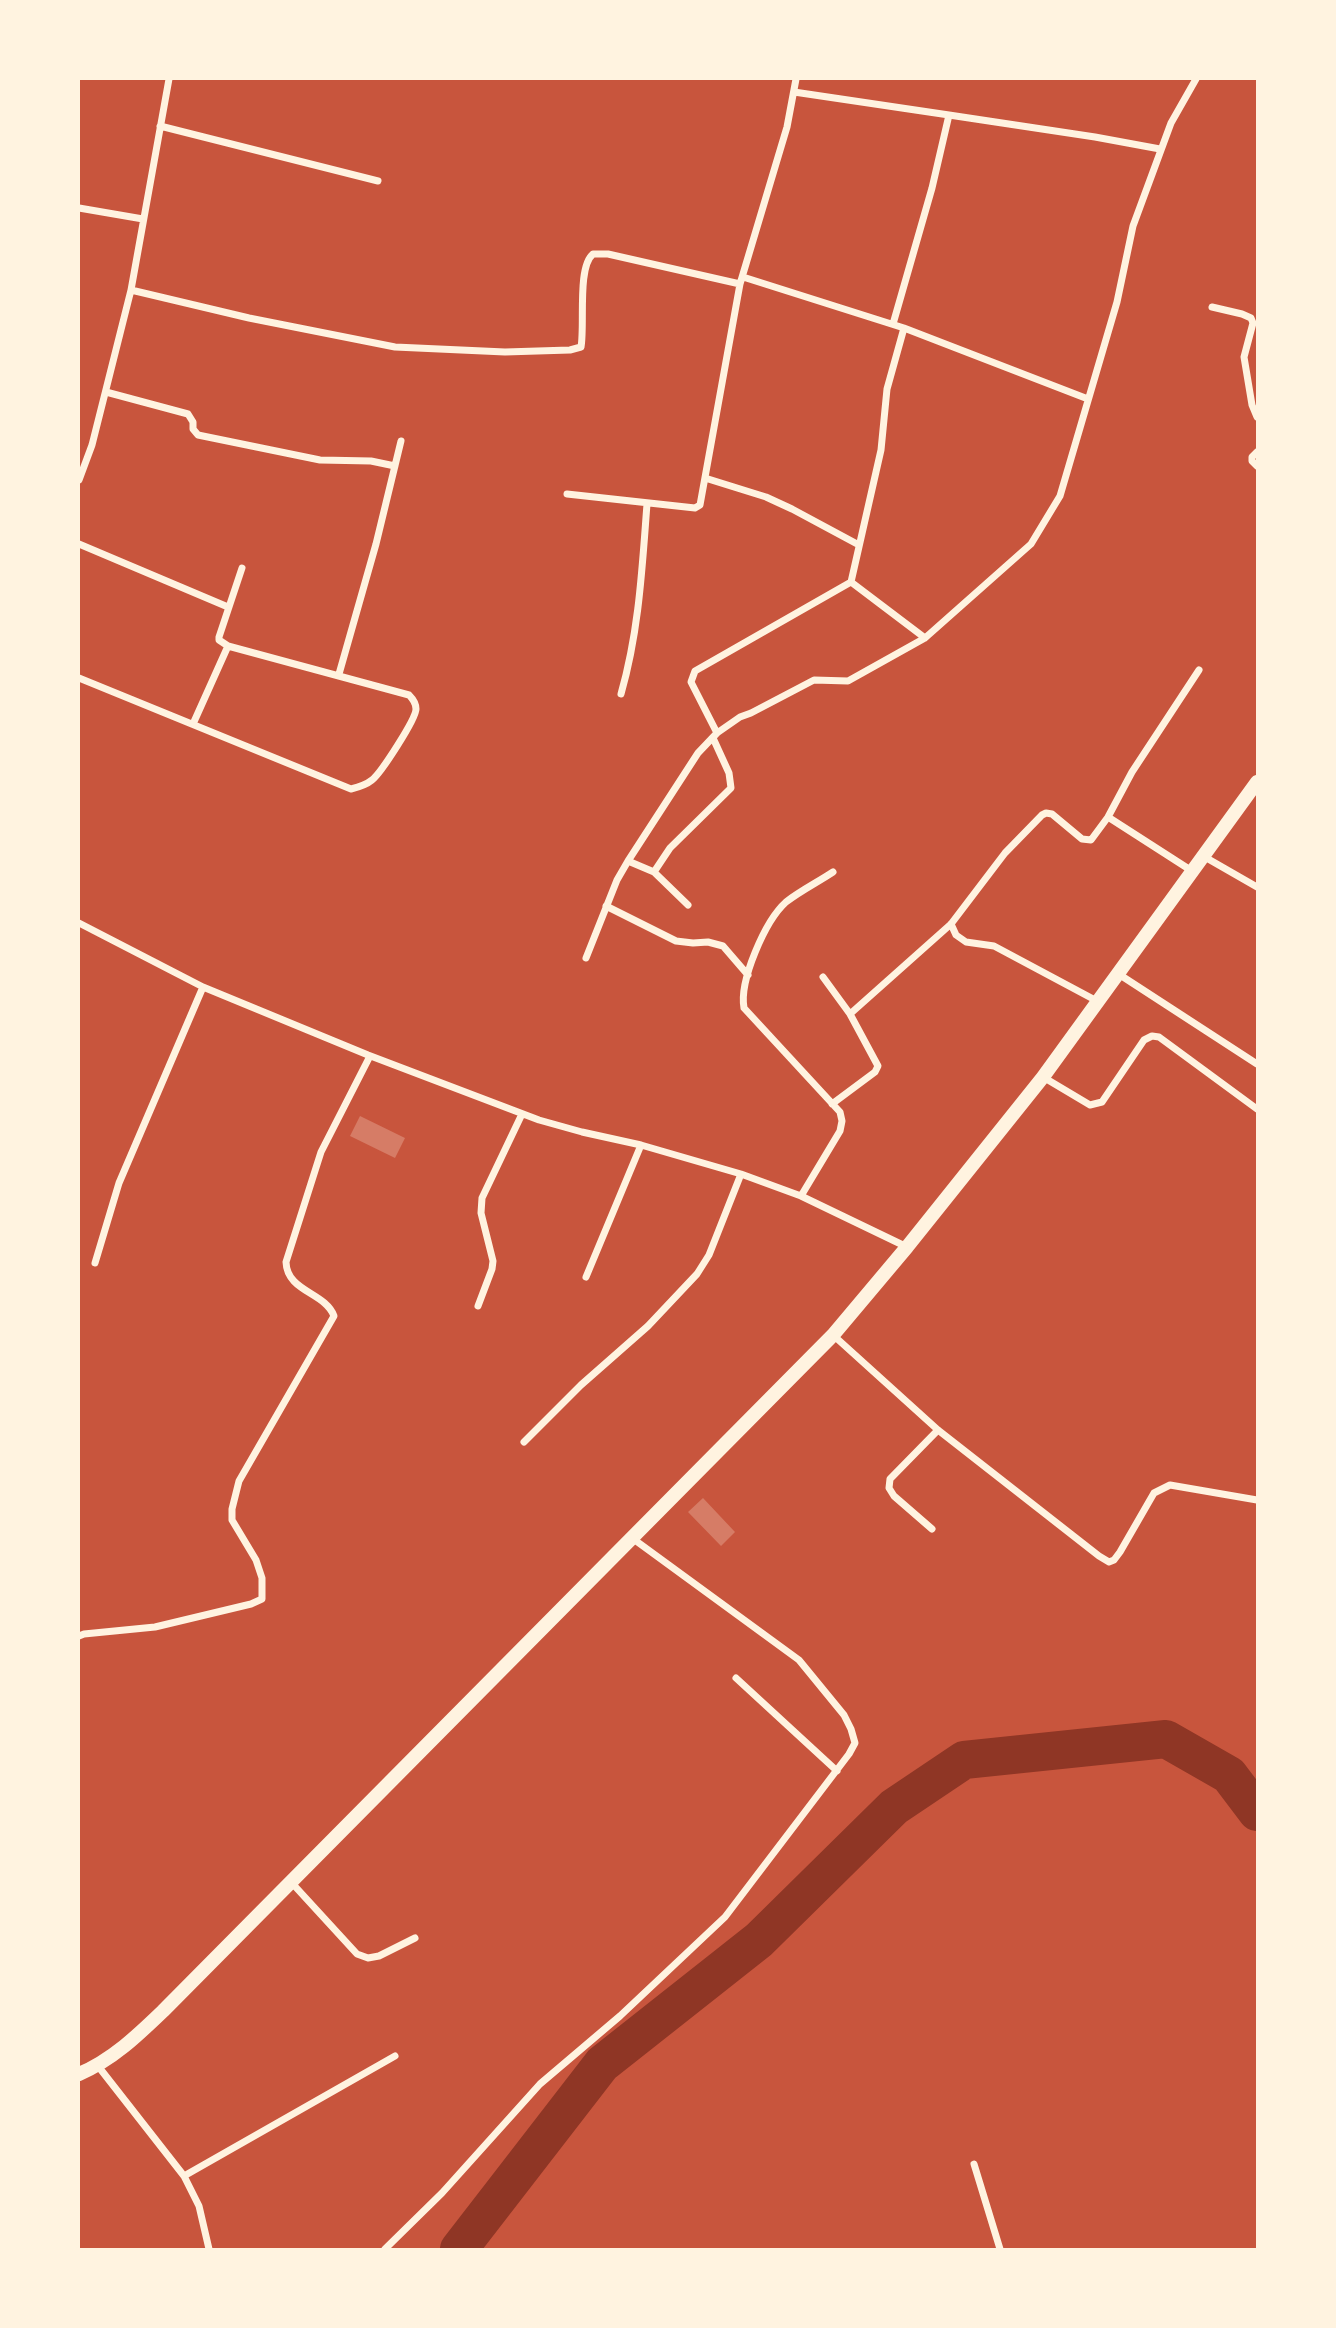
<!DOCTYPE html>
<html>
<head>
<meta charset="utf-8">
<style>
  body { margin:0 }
  #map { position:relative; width:1336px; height:2328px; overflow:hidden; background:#c8553d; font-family:"Golos Text",sans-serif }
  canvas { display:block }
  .frame { position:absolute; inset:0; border:80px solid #fff3e0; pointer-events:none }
</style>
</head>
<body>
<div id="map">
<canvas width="1336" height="2328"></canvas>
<div class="frame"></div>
</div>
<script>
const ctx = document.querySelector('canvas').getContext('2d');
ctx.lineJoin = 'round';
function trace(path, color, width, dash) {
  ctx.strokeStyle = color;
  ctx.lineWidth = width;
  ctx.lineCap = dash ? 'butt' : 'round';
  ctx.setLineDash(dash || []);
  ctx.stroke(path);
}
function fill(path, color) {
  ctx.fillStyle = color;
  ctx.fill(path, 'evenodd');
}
trace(new Path2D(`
  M459,2249L602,2064L759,1940L894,1807L964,1760L1166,1739L1229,1775L1257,1812`), '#8f3625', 38);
fill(new Path2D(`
  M360,1116L405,1138L395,1158L350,1136Z
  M703,1498L735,1532L721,1546L688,1512Z`), '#d67c66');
trace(new Path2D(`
  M794,92L949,115L932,188L893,324
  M949,115L1095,137L1160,149
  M160,126L378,181
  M79,208L143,219
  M743,277L904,328L1088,399
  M131,290L249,318L395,347L505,352L570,350L581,347C585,325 577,267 593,254H608L740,284
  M1212,307L1242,314L1251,318L1253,323L1244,357L1252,405L1257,417
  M106,392L188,414L193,422V429L198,435L320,460L371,461L395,466
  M1257,452L1252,457V461L1257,466
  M705,478L766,497L792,509L859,545
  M79,480L92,445L131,290L169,79
  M567,494L695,508L700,505L740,284L787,127L796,79
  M79,544L228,607
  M851,582L925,638
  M339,674L376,544L401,441
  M79,678L351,789C359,787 366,785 372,780C381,773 416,719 416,709C416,703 413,699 409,695L228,646
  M621,694C639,631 642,569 647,504
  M193,724L228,646L219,640V637L242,568
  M717,733L691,682L695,671L851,582L881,450L887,389L904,328
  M1108,817L1192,871
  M1203,856L1257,887
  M628,861L654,872
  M688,905L654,872L670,848L731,788L729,773L713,738
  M606,906L676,941L693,943L708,942L723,946L748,975
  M79,923L203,987L368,1055L539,1120L582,1132L641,1145L741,1174L801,1196L907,1247
  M951,924L956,935L966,942L994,946L1097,1001
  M586,958L617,880L628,861L698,753L717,733L740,717L751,713L814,680L848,681L925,638L1031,544L1060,496L1117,302L1133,226L1171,123L1196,79
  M1117,973L1257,1064
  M823,977L850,1014L951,924L1005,853L1042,815L1046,813L1052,814L1082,839L1091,840L1108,817L1132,772L1199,670
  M1043,1077L1090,1105L1102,1102L1144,1040L1152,1036L1159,1037L1257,1109
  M832,1104L875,1072L878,1066L850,1014
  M801,1196L840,1131L842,1121L840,1112L744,1008C739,981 765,921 786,902C800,891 818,882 833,872
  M95,1263L119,1183L203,987
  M586,1277L641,1145
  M478,1306L492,1269L493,1261L481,1213L482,1198L522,1114
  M833,1335L938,1430L1099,1556L1109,1562L1114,1560L1120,1552L1154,1493L1170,1485L1257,1500
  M524,1442L581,1385L648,1326L697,1274L709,1255L741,1174
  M932,1529L894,1496L889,1488L890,1479L938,1430
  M79,1636L84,1634L155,1627L251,1604L262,1599V1578L256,1560L232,1520V1509L239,1481L334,1316C325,1292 287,1292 286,1262L321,1152L370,1056
  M736,1678L837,1771
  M291,1882L357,1954L368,1958L379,1956L415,1938
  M98,2066L184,2176L199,2206L209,2249
  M974,2164L1000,2249
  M184,2176L395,2056
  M385,2249L442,2193L540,2084L620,2016L725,1917L849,1754L855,1743L851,1729L844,1715L799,1660L632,1538`), '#fff3e0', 7);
trace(new Path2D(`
  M79,2074C112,2060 137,2036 163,2011L833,1335L907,1247L1043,1077L1257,782`), '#fff3e0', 14);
</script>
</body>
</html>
